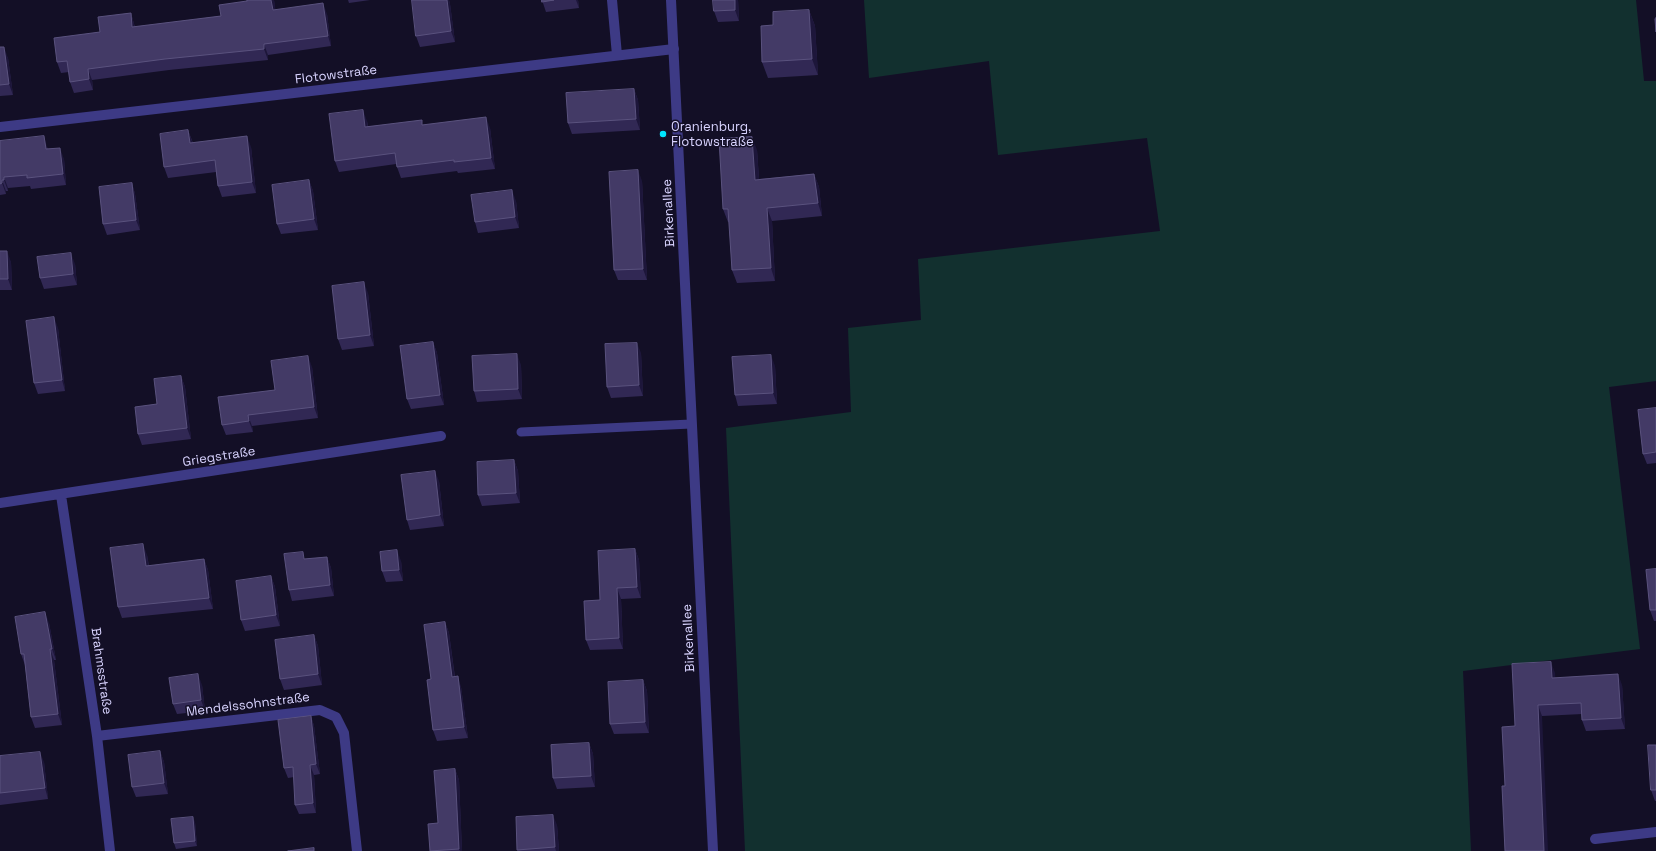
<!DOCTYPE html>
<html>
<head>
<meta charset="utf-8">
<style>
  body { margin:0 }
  canvas { display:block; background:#130f26 }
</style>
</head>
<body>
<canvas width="1656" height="851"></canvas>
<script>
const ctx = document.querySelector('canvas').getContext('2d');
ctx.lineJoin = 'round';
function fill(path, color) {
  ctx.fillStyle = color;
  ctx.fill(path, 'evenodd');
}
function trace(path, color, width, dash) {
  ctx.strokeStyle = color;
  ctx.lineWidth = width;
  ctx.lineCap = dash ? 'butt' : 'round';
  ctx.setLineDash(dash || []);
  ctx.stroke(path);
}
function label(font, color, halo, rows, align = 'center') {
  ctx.font = font + ' "Space Grotesk",sans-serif';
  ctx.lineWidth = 3;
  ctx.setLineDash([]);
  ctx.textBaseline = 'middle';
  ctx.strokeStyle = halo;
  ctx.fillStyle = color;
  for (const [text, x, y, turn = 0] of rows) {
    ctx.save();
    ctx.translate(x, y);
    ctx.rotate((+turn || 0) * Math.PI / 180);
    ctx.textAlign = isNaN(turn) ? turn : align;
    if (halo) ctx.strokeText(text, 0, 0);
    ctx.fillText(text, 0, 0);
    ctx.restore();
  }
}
fill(new Path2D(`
  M864,0H1636L1644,81H1656V381L1609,387L1640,649L1463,671L1471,851H745L726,428L851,412L848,328L921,320L918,259L1160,231L1147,138L998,155L989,61L869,78Z`), '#12302f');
trace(new Path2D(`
  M521,432L691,424`), '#3d3a85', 9);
trace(new Path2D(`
  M612,0L617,55
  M0,127L674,49
  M61,495L97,736L110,851
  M0,503L441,436
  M97,736L320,710L336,717L344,733L357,851
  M1595,839L1656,832`), '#3d3a85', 10);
trace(new Path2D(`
  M671,0L713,851`), '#3d3a85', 10);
fill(new Path2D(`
  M247,0H274L275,9L327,14L331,46L268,55V60L169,70L92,80L93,90L74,93L70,82L69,72L61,73L57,62L100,32L131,13L134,24L135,27L221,16L247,1Z
  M348,0H370L349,3Z
  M412,0H449L450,4L455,42L420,47L416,36Z
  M542,0H578L579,8L546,12Z
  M738,0L739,21L718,22L714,11Z
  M809,10L815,26L818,75L768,78L762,62L773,25Z
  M0,47L8,58L13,95L0,96Z
  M634,89L638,100L640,130L572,134L568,123Z
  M367,121L368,126L424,125L490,128L495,169L458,173L457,171L401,178L397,167L396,164L339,172L335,161Z
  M188,130L193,143L251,147L256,193L222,197L218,186L216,172L168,178L164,167Z
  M0,141L47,147L48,149L64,159L66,185L31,189L30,186L8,188V191H6V194L0,195Z
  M757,150L759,179L814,174L819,187L822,216L772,221L775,281L737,283L732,270L729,222H728L723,209Z
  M309,180L313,191L318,230L281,234L277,224Z
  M642,181L647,280H618L614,270Z
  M132,183L135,194L140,230L107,235L103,224Z
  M516,201L519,228L478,233L475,222Z
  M0,251L11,262L12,290H0Z
  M75,264L77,285L44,289L40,278Z
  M368,293L374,346L342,350L338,339Z
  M58,328L65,391L38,394L34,383Z
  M433,342L437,353L444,405L411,409L407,399Z
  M641,353L643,396L611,398L607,387Z
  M521,365L522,399L477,402L474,391Z
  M775,366L777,404L738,406L735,395Z
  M312,367L318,418L252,426L253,432L226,435L222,425Z
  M181,376L185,387L191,439L142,445L138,434L157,404Z
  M1656,408V463L1647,464L1643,454Z
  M514,460L518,471L520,503L482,506L478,495Z
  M439,481L444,526L410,530L407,520Z
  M635,549L639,560L641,598L621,599L623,649L590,650L586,640L600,600Z
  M147,555L149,566L204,559L208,570L213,609L122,618L118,607Z
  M327,557L331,568L334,596L292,601L289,590L306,559Z
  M401,561L403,581L386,582L382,571Z
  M1656,569V621H1654L1650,610Z
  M271,576L275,587L280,626L245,631L241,620Z
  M445,622L449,633L455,677L461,687L468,738L437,741L433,730L431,679Z
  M49,623L56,660H54L62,725L35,728L31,717L25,665L21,654Z
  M314,635L318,646L322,685L284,690L280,679Z
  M1555,673V678L1622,685L1625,729L1586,731L1582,720V714L1542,716L1505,786L1515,726Z
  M643,680L647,691L649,733L614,734L610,724Z
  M202,685L205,711L177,714L173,704Z
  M311,716L314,726L320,774L314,775L316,813L299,814L295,805L294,777L288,778L284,768Z
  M589,743L593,754L595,787L557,789L553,778Z
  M1656,745V801H1655L1651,790Z
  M160,751L164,762L168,794L136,797L132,787Z
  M0,756L44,762L48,799L0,805Z
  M455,769L459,780L462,851H430L438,823Z
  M195,822L197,846L176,849L174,843Z
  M557,825L559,851H518L517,850Z`), '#312854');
fill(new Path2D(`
  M271,0H274L277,20L273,10Z
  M447,0H449L450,4L455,42L451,31Z
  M576,0H578L579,8Z
  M735,0H738L739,21L735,10Z
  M323,3L327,14L331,46L328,36Z
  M809,10L815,26L818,75L812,59Z
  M131,13L134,24L136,38L132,27Z
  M264,44L268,55V60L264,49Z
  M4,47L8,58L13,95L9,84Z
  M88,69L92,80L93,90L89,79Z
  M634,89L638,100L640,130L636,119Z
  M363,110L367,121L369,138L365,127Z
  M486,117L490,128L495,169L491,158Z
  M188,130L192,141L194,154L190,143Z
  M44,136L47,147L49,160L46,149Z
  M247,136L251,147L256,193L252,182Z
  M752,137L757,150L760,193L755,180Z
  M60,148L64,159L66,185L63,174Z
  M638,170L642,181L647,280L643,269Z
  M814,174L819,187L822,216L818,203Z
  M4,177L8,188V191L4,180Z
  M2,180L6,191V194L2,183Z
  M309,180L313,191L318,230L314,219Z
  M132,183L135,194L140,230L136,220Z
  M512,190L516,201L519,228L515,217Z
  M767,208L772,221L775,281L771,268Z
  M7,251L11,262L12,290L8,279Z
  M71,253L75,264L77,285L73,274Z
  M364,282L368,293L374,346L370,335Z
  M54,317L58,328L65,391L62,380Z
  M433,342L437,353L444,405L440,395Z
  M637,343L641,353L643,396L639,385Z
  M517,354L521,365L522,399L518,389Z
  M771,355L775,366L777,404L773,393Z
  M308,356L312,367L318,418L314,407Z
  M181,376L185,387L191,439L187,428Z
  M248,415L252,426L253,432L249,421Z
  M514,460L518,471L520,503L516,493Z
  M435,471L439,481L444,526L440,515Z
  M143,544L147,555L150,577L146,566Z
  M635,549L639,560L641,598L637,587Z
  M397,550L401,561L403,581L399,570Z
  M327,557L331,568L334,596L330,585Z
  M204,559L208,570L213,609L209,598Z
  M271,576L275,587L280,626L276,615Z
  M617,588L621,599L623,649L619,638Z
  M45,612L49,623L56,660L52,649Z
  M445,622L449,633L456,688L452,677Z
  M314,635L318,646L322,685L318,674Z
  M50,649L54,660L62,725L58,714Z
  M1551,662L1555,673L1556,689L1552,678Z
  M198,674L202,685L205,711L201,700Z
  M1618,674L1622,685L1625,729L1621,718Z
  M458,676L461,687L468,738L464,727Z
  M643,680L647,691L649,733L645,722Z
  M1538,705L1542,716L1548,851H1544Z
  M311,716L314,726L320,774L316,764Z
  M589,743L593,754L595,787L591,776Z
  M160,751L164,762L168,794L164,783Z
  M40,752L44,762L48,799L45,788Z
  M310,765L314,775L316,813L313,803Z
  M455,769L459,780L462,851H460L459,849Z
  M553,815L557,825L559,851H556L555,847Z
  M193,817L195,822L197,846L195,841Z`), '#1d163a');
const building = new Path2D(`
  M247,0H271L273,10L323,3L328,36L264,44V49L165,59L88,69L89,79L70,82L67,61L57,62L54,38L100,32L98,17L131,13L132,27L221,16L219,5L247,1Z
  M412,0H447L451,31L416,36Z
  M542,0H554L542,2Z
  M713,0H735V10L714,11Z
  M809,10L812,59L762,62L761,26L773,25V12Z
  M1656,18V32L1655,19Z
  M0,47H4L9,84L0,85Z
  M634,89L636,119L568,123L566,93Z
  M363,110L365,127L422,120V125L486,117L491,158L454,162V160L397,167L395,153L335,161L329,114Z
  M188,130L190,143L247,136L252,182L218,186L215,160L164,167L160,134Z
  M44,136L46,149L60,148L63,174L27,178V175L4,177V180H2V183L0,184V141Z
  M752,137L755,180L814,174L818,203L767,208L771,268L732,270L728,209H723L719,139Z
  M638,170L643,269L614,270L609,172Z
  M309,180L314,219L277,224L272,185Z
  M132,183L136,220L103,224L99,187Z
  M512,190L515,217L475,222L471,195Z
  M0,251H7L8,279H0Z
  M71,253L73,274L40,278L37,257Z
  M364,282L370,335L338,339L332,286Z
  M54,317L62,380L34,383L26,321Z
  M433,342L440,395L407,399L400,346Z
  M637,343L639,385L607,387L605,344Z
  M517,354L518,389L474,391L472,356Z
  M771,355L773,393L735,395L732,357Z
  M308,356L314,407L248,415L249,421L222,425L218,397L275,390L271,361Z
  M181,376L187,428L138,434L135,407L157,404L154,379Z
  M1656,408V452L1643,454L1638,410Z
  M514,460L516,493L478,495L477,462Z
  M435,471L440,515L407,520L401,475Z
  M143,544L146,566L204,559L209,598L118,607L110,548Z
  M635,549L637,587L617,588L619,638L586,640L584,601L600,600L598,551Z
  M397,550L399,570L382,571L380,552Z
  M303,552L304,559L327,557L330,585L289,590L284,554Z
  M1656,569V610H1650L1646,570Z
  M271,576L276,615L241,620L236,581Z
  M45,612L52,649H50L58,714L31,717L24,654H21L15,617Z
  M445,622L452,677L458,676L464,727L433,730L427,680L431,679L424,625Z
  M314,635L318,674L280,679L275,640Z
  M1551,662L1552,678L1618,674L1621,718L1582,720L1581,703L1538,705L1544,851H1505L1502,786H1505L1502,727L1515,726L1512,664Z
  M198,674L201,700L173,704L169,678Z
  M643,680L645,722L610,724L608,682Z
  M311,716L316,764L310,765L313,803L295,805L293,767L284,768L278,720Z
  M589,743L591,776L553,778L551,745Z
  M1648,745H1656V790H1651Z
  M160,751L164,783L132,787L128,755Z
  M40,752L45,788L0,793V756Z
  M455,769L459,849L430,851L428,824L438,823L434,771Z
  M553,815L555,847L517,850L516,817Z
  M193,817L195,841L174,843L171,819Z
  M314,848V851H288Z`);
fill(building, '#433a66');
trace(building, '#5a527e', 1);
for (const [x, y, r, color] of [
  [663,134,4,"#00e5ff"]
]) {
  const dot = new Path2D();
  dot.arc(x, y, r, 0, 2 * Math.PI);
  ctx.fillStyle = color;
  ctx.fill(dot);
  trace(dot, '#130f26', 1.5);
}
label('13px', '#d9d4ff', '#130f26', [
  ["Flotowstraße",336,75,-7],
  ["Birkenallee",669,213,-93],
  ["Griegstraße",219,457,-9],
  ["Birkenallee",689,638,-93],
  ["Brahmsstraße",101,671,82],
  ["Mendelssohnstraße",248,705,-7]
]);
label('13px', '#d9d4ff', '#130f26', [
  ["Oranienburg,",671,127],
  ["Flotowstraße",671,142]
], 'left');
</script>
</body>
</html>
